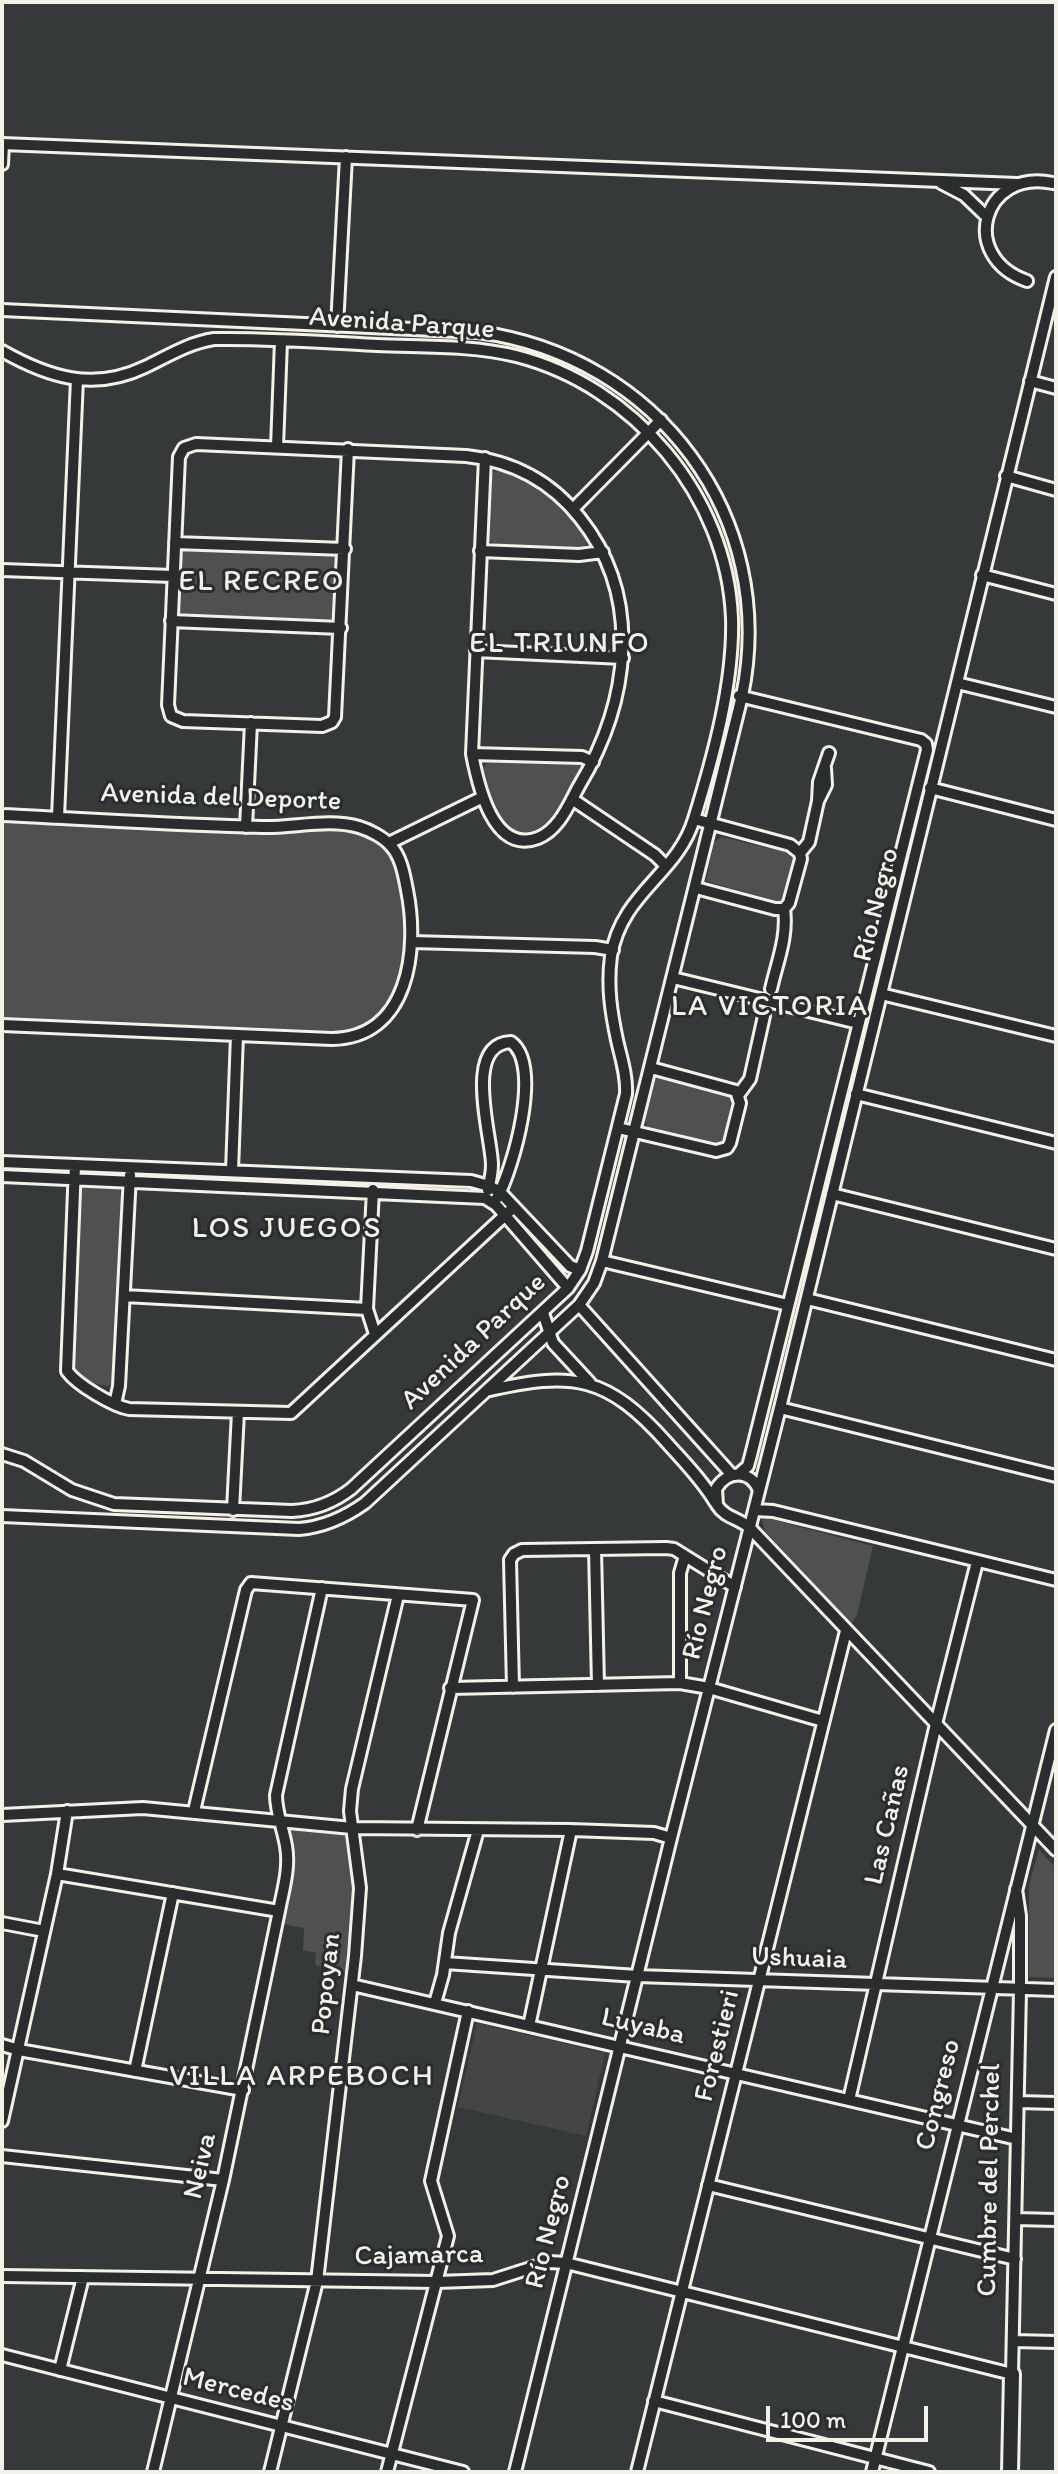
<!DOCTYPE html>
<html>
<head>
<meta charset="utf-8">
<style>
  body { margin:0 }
  #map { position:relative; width:1058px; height:2474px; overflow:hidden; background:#363939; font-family:Itim,sans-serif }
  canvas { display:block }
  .frame { position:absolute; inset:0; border:4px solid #f4f1e8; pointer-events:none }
  .scale { position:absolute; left:766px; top:2406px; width:162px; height:36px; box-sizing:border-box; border:4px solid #f4f1e8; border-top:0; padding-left:10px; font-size:24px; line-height:28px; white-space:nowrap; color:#f4f1e8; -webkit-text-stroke:6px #2a2d2e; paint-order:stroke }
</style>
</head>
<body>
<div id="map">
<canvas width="1058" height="2474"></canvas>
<div class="frame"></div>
<div class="scale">100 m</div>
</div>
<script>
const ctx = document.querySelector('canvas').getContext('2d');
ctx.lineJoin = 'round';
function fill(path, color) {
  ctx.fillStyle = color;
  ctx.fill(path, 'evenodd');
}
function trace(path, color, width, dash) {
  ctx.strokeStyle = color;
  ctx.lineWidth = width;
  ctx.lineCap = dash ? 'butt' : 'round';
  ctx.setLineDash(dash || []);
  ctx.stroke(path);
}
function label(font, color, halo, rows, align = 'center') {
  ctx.font = font + ' Itim,sans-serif';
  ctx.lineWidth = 6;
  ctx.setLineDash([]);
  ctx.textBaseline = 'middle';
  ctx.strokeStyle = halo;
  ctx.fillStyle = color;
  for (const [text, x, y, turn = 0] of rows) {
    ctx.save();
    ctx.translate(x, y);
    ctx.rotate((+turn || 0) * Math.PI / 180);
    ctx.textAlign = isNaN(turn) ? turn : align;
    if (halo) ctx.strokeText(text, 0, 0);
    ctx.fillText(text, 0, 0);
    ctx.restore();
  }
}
fill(new Path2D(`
  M477,2023L605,2053L586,2136L458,2107Z`), '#434645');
fill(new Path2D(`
  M503,470C527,479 588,517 586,545L576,548L497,546L486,538L491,475L495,471Z
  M189,551L335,556V616L327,624L180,614L177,610L181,557L184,552Z
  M490,760L575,761L581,763L583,768C570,790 555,832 526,832C514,832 506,826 500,816C491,802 488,783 483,768Z
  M2,818L348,827C364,833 384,841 392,858C412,899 412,989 373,1020C363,1027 350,1029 338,1031L2,1018Z
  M721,837L790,853L794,863L782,900L779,902L706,881L714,843Z
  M656,1078H662L732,1097L724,1141L717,1145L649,1129L645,1121L653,1082Z
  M90,1185L118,1187L122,1196L114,1381L109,1386C95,1385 78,1378 72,1365L80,1193L83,1187Z
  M766,1518L873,1546L857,1615L851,1624L765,1531L762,1520Z
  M286,1829L349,1835L354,1902L348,1974L315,1965L316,1953L303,1950L304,1928L283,1924C289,1891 298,1861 286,1829Z
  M1039,1850L1056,1868V1978L1029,1977V1885Z`), '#4e514f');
const street = new Path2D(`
  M2,144L1017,184
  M2,164L3,144
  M941,183L964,195L987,217
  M1027,281C958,257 982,168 1053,183
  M2,310L478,332C657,356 779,517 742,696L602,1261L594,1283L579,1305L365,1503C344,1518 324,1527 299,1529L2,1516
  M337,326L346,157
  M2,351C48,377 93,392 145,367C168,356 188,343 214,339C268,338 323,342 377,345C423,347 471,345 516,356C634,386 727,496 732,618C734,682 713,758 694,819C677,875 622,892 611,956C607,986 611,1012 617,1040C621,1058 627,1075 626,1094L587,1251L580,1270L568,1288L351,1489C334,1502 314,1510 292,1511L114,1504L72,1490L24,1461L2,1454
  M1030,381L1056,388
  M277,447L281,341
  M348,449L335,717L332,722L322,726L183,721L171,716L168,705L179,457L184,448L196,444L466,456C512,461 551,481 580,518C644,598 629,703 579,786C569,804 559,830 538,838C493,855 478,785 472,754L485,458
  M1006,476L1056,490
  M573,509L661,420
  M175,543L345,549
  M480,551L579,555L603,552
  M2,570L173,576
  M982,575L1056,594
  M171,621L341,628
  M476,651L623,658
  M957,683L1056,707
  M472,754L582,757L593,762
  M825,768L826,785L818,801L819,782L829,753
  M930,788L1056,820
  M572,799L655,855L666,866
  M2,815C89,819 176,825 262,827C293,828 329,818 359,827C369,830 383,837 390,845C401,856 404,874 407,890C419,949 409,1038 332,1039L2,1025
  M58,817L77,379
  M694,819L790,845L800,853L801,859L789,903L784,909H775L696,888
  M246,827L251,723
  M389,843L483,797
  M800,853L809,842L818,801
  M412,942L595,947L613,950
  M673,978L858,1023
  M771,989C777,962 788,937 784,909
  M881,994L1056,1036
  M739,1094L750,1079L764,1016
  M856,1094L1056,1143
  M618,1128L716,1151L727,1148L730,1143L740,1103L736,1091L651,1068
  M2,1162L471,1181L489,1186L500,1192L570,1266L580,1270
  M75,1165L67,1371C77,1385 113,1406 129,1409L291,1413L514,1207
  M232,1171L237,1035
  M2,1176L485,1198L496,1205L568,1288
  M373,1190L367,1309L375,1334
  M488,1190C490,1182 492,1174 492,1165C492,1137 462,1044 511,1042C543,1065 513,1169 497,1198
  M832,1194L1056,1249
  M602,1261L788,1305
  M124,1296L367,1309
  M807,1299L1056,1360
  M579,1305L732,1475
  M543,1313L553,1343L590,1383
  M486,1391C573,1371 607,1375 668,1444C684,1462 702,1480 715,1502
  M115,1404L119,1386L130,1175
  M780,1408L1056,1476
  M739,1474L748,1466L751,1455L927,750L926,744L921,740L739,696
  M759,1491C751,1469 727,1470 716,1489L717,1505C725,1518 739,1518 750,1528L1056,1850
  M233,1510L238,1412
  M755,1510L773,1511L1056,1580
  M595,1549L598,1685
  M680,1683V1573L685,1556
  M513,1687L510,1560L514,1554L522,1550L666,1548L674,1549L735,1587
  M450,1688L680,1683L709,1688L823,1721
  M194,1811L246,1590L251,1583L473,1600L417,1830
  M2,1815L143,1808L352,1828L571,1830L654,1833L671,1838
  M57,1874L279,1911
  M2,1923L44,1931
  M445,1963L637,1976L1056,1990
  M352,1985L1017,2139
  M435,2003L443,1975L449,1933L478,1830
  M529,2026L571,1830
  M2,2045L19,2050L243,2090
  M135,2071L173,1893
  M849,2100L936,1724L977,1562
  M1018,2102L1056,2103
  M2,2121L57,1874L67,1811
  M2,2156L223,2180
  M708,2185L1015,2259
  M1016,2219L1056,2220
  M2,2276L437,2282L493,2280L549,2262L566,2263L1012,2374L1020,1990V1916L1016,1889
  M1013,2341L1056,2342
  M2,2355L463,2472
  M60,2370L83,2277
  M654,2401L929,2472
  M153,2472L223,2180L279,1911C283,1890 290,1868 286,1846C283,1828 276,1813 276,1795L322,1588
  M270,2472L317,2281L355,1956L360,1888L350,1811L352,1789L398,1595
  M387,2472L448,2236L431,2181L468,2011
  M515,2472L671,1838L780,1408L1056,277
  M637,2472L846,1631
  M872,2472L1056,1730`);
const secondary = new Path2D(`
  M1010,2472L1012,2374`);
trace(street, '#f4f1e8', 16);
trace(secondary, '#f4f1e8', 20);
trace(street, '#2a2d2e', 10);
trace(secondary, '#2a2d2e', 14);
label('28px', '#f4f1e8', '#2a2d2e', [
  ["Avenida Parque",402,324,4],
  ["Avenida del Deporte",221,798,2],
  ["Río Negro",877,905,-76],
  ["Avenida Parque",474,1342,-43],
  ["Río Negro",706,1603,-76],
  ["Las Cañas",888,1825,-77],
  ["Ushuaia",799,1959,2],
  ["Popoyan",327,1984,-84],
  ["Luyaba",643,2027,13],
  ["Forestieri",718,2046,-76],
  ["Congreso",939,2095,-76],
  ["Neiva",201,2166,-77],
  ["Cumbre del Perchel",990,2180,-89],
  ["Río Negro",549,2232,-76],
  ["Cajamarca",419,2256,-1],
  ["Mercedes",238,2391,14]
]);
ctx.letterSpacing = '2px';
label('30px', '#f4f1e8', '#2a2d2e', [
  ["EL RECREO",262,582],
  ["EL TRIUNFO",560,644],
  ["LA VICTORIA",770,1007],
  ["LOS JUEGOS",287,1229],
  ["VILLA ARPEBOCH",302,2077]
]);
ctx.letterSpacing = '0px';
</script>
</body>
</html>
